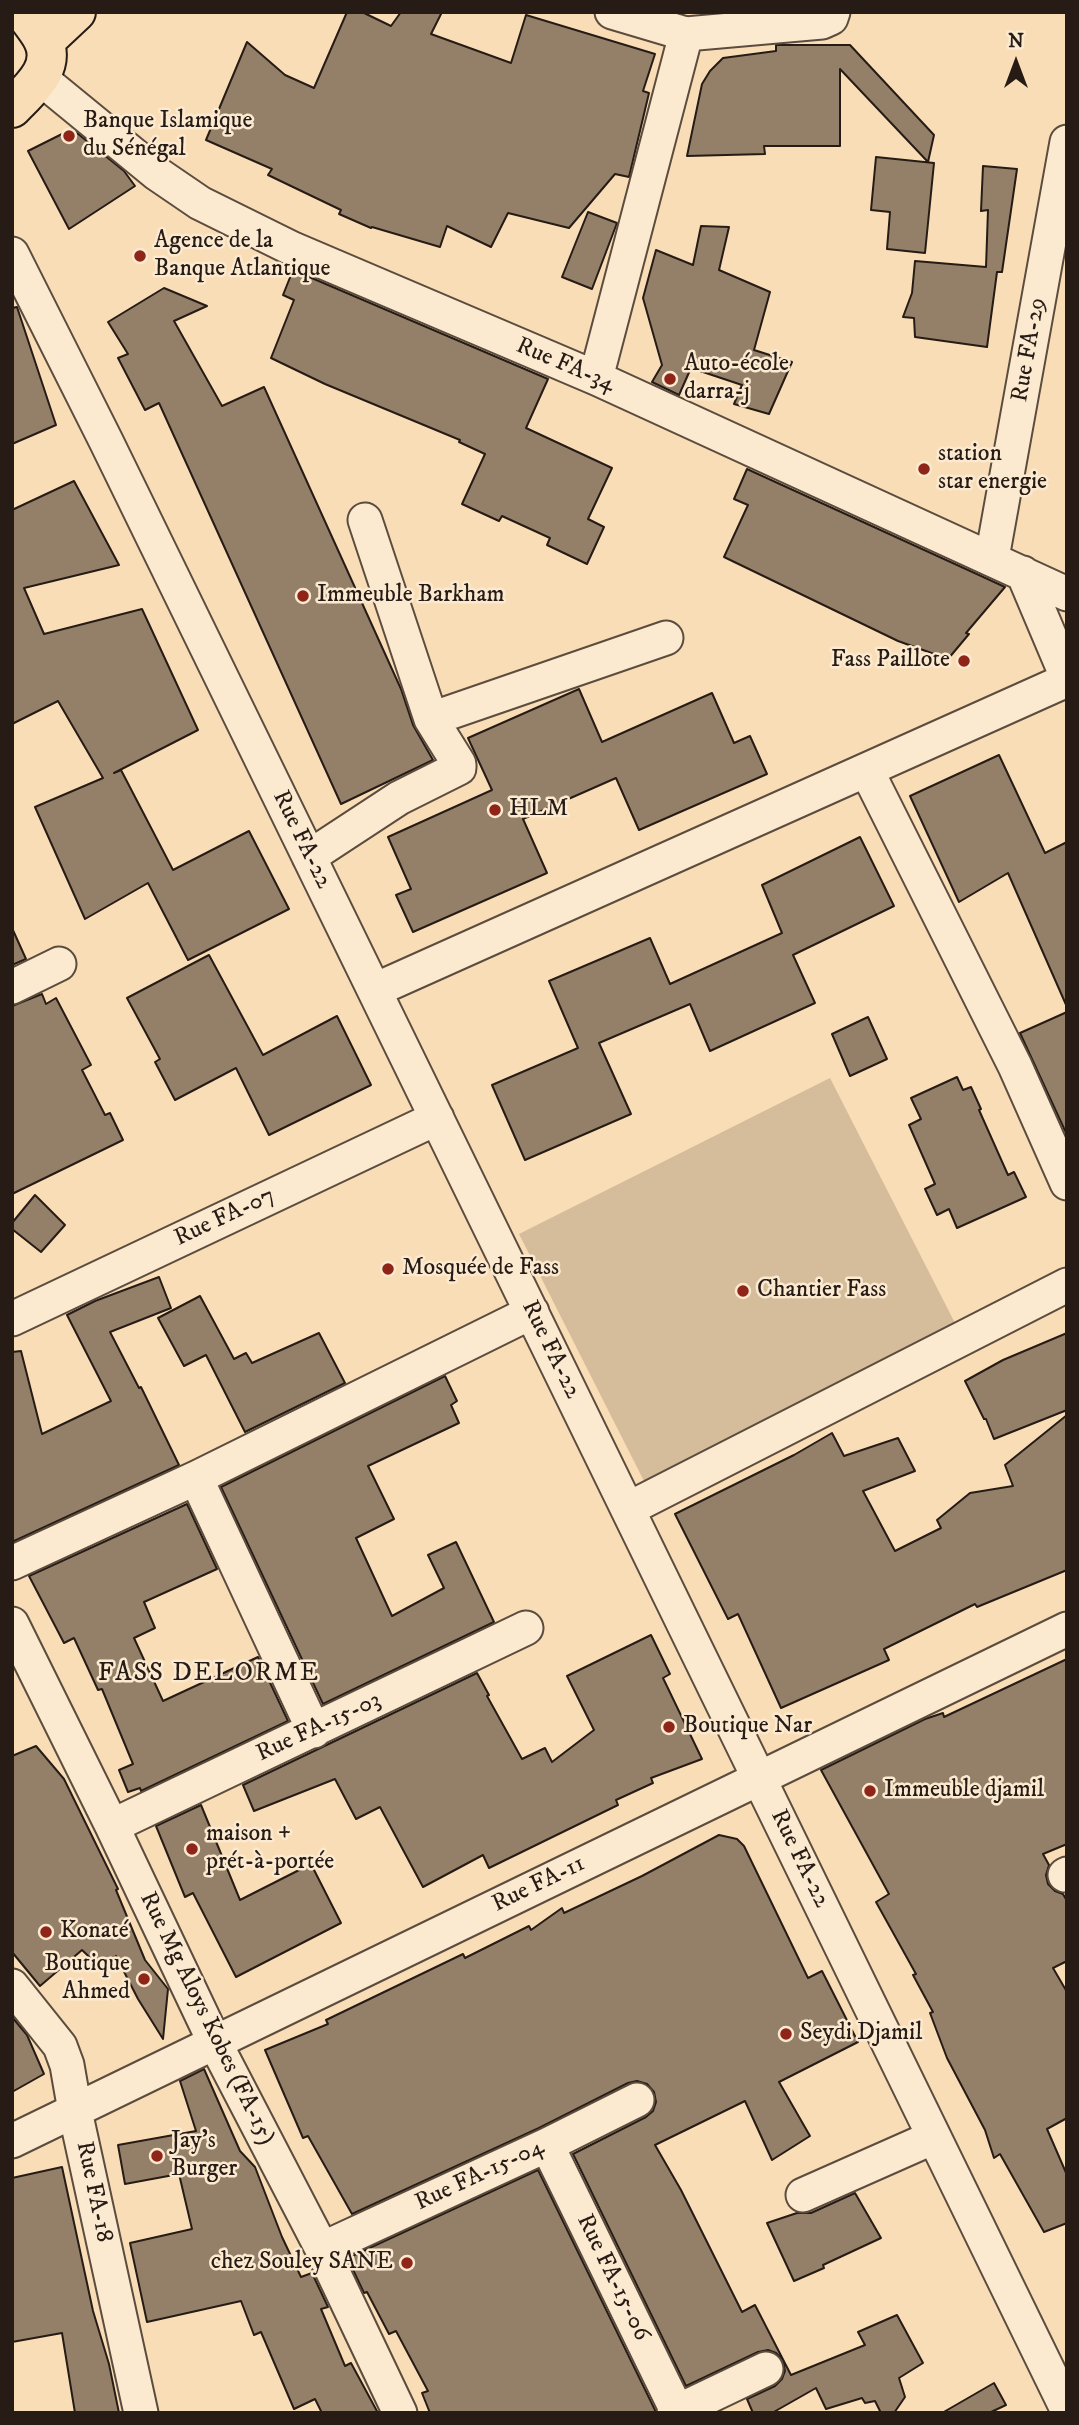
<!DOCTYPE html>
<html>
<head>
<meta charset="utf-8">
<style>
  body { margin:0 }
  #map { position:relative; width:1079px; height:2425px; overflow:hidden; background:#f9ddb7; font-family:"IM FELL DW Pica",serif }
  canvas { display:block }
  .frame { position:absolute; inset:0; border:14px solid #261b15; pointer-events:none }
  .north { position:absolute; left:981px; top:28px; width:70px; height:70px; -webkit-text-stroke:5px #fbe9d0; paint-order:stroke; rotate:0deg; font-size:19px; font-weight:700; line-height:28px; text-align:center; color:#261b15 }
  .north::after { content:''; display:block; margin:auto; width:24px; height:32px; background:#261b15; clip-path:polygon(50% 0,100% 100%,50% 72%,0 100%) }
</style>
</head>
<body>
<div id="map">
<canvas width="1079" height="2425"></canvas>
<div class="frame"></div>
<div class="north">N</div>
</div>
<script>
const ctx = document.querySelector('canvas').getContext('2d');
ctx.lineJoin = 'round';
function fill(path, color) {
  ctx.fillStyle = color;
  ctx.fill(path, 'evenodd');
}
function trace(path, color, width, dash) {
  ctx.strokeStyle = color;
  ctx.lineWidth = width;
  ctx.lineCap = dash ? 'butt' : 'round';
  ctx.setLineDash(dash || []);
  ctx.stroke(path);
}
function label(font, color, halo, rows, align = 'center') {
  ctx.font = font + ' "IM FELL DW Pica",serif';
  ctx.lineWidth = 5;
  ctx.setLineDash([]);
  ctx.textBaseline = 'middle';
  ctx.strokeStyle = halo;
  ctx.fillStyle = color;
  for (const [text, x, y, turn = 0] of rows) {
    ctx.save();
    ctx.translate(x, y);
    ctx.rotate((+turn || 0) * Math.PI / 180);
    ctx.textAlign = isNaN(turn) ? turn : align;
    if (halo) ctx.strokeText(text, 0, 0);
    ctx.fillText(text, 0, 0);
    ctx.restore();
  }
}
fill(new Path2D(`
  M830,1078L958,1329L646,1485L519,1234Z`), '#d5bc9b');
const building = new Path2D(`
  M347,12H362L391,26L401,12H442L431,34L511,63L526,15L655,54L643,91L649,93L629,177L615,174L569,228L508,213L491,247L447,226L440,247L372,227L371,228L339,214L341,210L268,175L272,169L206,140L247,42L285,75L314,88Z
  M776,45H850L934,135L928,162L840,69V146H764L765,154L687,156L702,84L710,71L723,58L776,51Z
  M72,129L124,171L135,186L69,229L28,151Z
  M876,157L934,163L925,253L887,249L890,212L871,210Z
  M983,166L1017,169L1002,272H997L987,347L915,337L914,318L903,317L912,293L915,261L986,267L988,210L981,211Z
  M588,212L617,223L592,289L562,277Z
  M701,226L729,227L719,270L770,292L754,350L792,362L769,414L734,404L742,385L691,368L679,395L652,382L662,365L643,298L656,250L693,265Z
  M293,270L548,379L526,428L612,468L588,519L604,527L587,564L547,545L550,538L502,516L499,521L462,504L485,454L459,442L460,440L325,384L271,358L294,300L283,295Z
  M164,288L207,306L174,321L222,406L264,387L401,689L413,725L433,760L341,804L159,403L145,410L118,358L128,354L108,322Z
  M17,307L56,425L12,444V308Z
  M747,469L979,575L1005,587L966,633L969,634L948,659L898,641L724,557L748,505L734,499Z
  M74,481L119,565L24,588L44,634L142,609L198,730L114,773L121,770L173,870L249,831L289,909L188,960L148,883L85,919L35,807L103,778L58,701L12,724V510Z
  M579,689L602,742L712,693L734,743L750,736L767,774L639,830L616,778L523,819L547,873L413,932L396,895L411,889L388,837L492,790L468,738Z
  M999,755L1045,853L1067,842V1007L1008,873L959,902L910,796Z
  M860,837L894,906L793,955L815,1003L710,1051L690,1004L599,1043L631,1114L525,1160L492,1085L578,1048L549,981L650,938L670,984L782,933L762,885Z
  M12,928L26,959L12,965Z
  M209,955L263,1055L337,1016L371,1085L269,1135L236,1068L175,1100L155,1062L160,1059L127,998Z
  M42,994L46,1004L56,998L91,1065L82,1070L105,1115L110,1113L123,1140L12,1194V1006Z
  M1067,1012V1135L1020,1033Z
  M868,1017L887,1059L850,1076L832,1034Z
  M957,1077L963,1090L971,1087L981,1109L979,1110L1008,1175L1014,1172L1026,1197L957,1228L949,1209L937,1215L925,1189L935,1184L909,1125L921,1119L911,1098Z
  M35,1195L65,1225L41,1252L12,1229V1223Z
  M159,1277L171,1308L110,1332L139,1388L141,1387L179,1465L12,1542V1352L21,1351L42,1434L111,1401L67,1315L95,1301Z
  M200,1296L234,1359L246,1353L252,1363L319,1333L345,1383L245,1432L206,1355L184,1366L158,1318Z
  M1067,1333V1410L994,1439L986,1419H984L965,1381L1003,1360Z
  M445,1376L457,1401L451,1405L459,1423L368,1466L394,1519L356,1538L392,1616L444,1588L428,1555L456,1542L494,1622L323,1704L221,1487Z
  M1067,1415V1570L977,1607L975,1604L884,1649L889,1660L781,1708L738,1614L728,1619L675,1514L794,1455L832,1433L844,1456L898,1438L915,1471L863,1491L895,1551L941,1528L937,1520L970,1493L1013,1486L1005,1465Z
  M187,1504L217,1569L144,1602L155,1628L134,1638L163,1701L258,1657L288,1721L141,1791L140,1788L128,1792L119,1770L133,1764L102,1689L98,1690L74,1638L64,1643L29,1576Z
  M651,1635L670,1674L663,1678L702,1759L651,1778L653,1783L616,1800L618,1805L489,1868L483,1855L423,1887L380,1807L356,1819L335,1779L254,1811L243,1785L477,1673L489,1695L487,1696L522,1759L545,1748L552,1762L594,1730L567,1676Z
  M1067,1659V1844L1043,1854L1049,1865L1046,1875L1048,1884L1055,1891L1063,1894L1067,1901V1961L1053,1968L1067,1992V2118L1047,2129L1067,2175V2223L1044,2232L1000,2154L994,2158L985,2130L947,2058L930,2013L933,2012L913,1975L916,1974L876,1902L889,1894L821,1770L925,1719L943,1713L944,1717Z
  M36,1746L64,1779L118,1889L116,1890L145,1960L168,1989L163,2039L138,1999L116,1956L103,1970L82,1950L40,1986L12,1952V1756Z
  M201,1805L240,1900L311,1864L341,1923L236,1977L193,1893L185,1897L156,1826Z
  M719,1835L737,1839L744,1846L808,1978L822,1971L858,2042L779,2082L810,2136L772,2160L745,2101L655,2145L681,2190L742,2312L755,2305L791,2375L865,2345L858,2332L897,2315L923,2363L899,2378L905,2397L894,2413H881L875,2401L865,2403L862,2398L826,2409L816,2388L772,2413H753L747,2399L775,2386L782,2379L785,2371L783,2360L776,2353L768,2350L758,2352L686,2386L573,2154L646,2117L653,2111L656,2102L654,2092L647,2084L637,2081L628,2083L539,2128L352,2214L308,2136L303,2138L265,2050L328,2024L326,2020L463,1954L465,1958L529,1926L531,1930L562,1908L564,1913L642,1876Z
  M12,2017L27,2035L44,2074L12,2092Z
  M204,2069L240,2151L255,2167L282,2237L301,2277L312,2273L328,2307L321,2309L345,2366L351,2363L378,2413H322L315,2399L294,2409L261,2332L254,2335L241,2301L147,2322L130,2243L192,2229L179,2174L125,2184L118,2145L196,2131L180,2081Z
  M62,2167L93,2311L109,2364L119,2413H75L62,2333L12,2342V2178Z
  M538,2170L655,2410V2413H430L422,2393L428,2391L396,2331L389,2334L367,2292L364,2293L348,2259L350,2257Z
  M855,2193L881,2238L823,2265L824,2268L794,2281L767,2223L797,2213H811Z
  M994,2383L1006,2405L989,2413H942Z`);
fill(building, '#948069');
trace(building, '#261b15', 2);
const minor = new Path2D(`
  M612,12L686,34L822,22L831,18L833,12
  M40,78L156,173L200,203L293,249L596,378L1067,594
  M12,254L106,441L1067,2409
  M596,378L686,34
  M992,558L1067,142
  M1023,573L1067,677
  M431,719L666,638
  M867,771L1015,1066L1067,1183
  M309,857L399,798L459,768V764L431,719L365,520
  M12,987L59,964
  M375,990L1067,680
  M12,1319L437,1118
  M196,1478L314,1731
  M628,1509L1067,1285
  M12,1563L196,1478L532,1312
  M12,1624L112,1826L215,2043L322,2249L400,2413
  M112,1826L526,1628
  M1065,1875L1067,1874
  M12,1986L60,2046L67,2065L75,2111L141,2413
  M12,2141L1067,1629
  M547,2145L677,2411
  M803,2195L934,2137
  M322,2249L547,2145L637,2100
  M674,2413L766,2369`);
const major = new Path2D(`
  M44,42L76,12
  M12,108C29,90 57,68 43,40C39,31 30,21 24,12`);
trace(minor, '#5b4c3e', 37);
trace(major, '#261b15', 42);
trace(minor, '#fbe9d0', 33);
trace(major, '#f9ddb7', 38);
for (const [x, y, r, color] of [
  [69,136,7,"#8f2418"],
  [140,256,7,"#8f2418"],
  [670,379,7,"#8f2418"],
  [924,469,7,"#8f2418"],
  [303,596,7,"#8f2418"],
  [964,661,7,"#8f2418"],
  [495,810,7,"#8f2418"],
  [388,1269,7,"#8f2418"],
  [743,1291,7,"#8f2418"],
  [669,1727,7,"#8f2418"],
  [870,1791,7,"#8f2418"],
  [192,1849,7,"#8f2418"],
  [46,1932,7,"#8f2418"],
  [144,1979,7,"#8f2418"],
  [786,2034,7,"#8f2418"],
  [157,2156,7,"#8f2418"],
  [407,2263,7,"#8f2418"]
]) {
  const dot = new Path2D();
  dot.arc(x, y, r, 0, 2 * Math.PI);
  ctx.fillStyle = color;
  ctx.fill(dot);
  trace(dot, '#fbe9d0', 2.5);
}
label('24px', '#261b15', '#fbe9d0', [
  ["Banque Islamique",83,122],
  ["du Sénégal",83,150],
  ["Agence de la",154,242],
  ["Banque Atlantique",154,270],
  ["Auto-école",684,365],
  ["darra-j",684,393],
  ["station",938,455],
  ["star energie",938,483],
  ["Immeuble Barkham",317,596],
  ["Fass Paillote",950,661,"right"],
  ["HLM",509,810],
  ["Mosquée de Fass",402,1269],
  ["Chantier Fass",757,1291],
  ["Boutique Nar",683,1727],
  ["Immeuble djamil",884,1791],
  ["maison +",206,1835],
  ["prét-à-portée",206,1863],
  ["Konaté",60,1932],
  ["Boutique",130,1965,"right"],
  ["Ahmed",130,1993,"right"],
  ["Seydi Djamil",800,2034],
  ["Jay's",171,2142],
  ["Burger",171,2170],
  ["chez Souley SANE",393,2263,"right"]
], 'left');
label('24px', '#261b15', '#fbe9d0', [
  ["Rue FA-29",1030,350,-80],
  ["Rue FA-34",565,366,23],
  ["Rue FA-22",301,840,64],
  ["Rue FA-07",225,1218,-25],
  ["Rue FA-22",550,1350,64],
  ["Rue FA-15-03",319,1728,-25],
  ["Rue FA-22",799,1859,64],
  ["Rue FA-11",539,1885,-26],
  ["Rue Mg Aloys Kobes (FA-15)",206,2019,64],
  ["Rue FA-15-04",480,2176,-25],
  ["Rue FA-18",93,2192,78],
  ["Rue FA-15-06",612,2278,64]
]);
ctx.letterSpacing = '2px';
label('26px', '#261b15', '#fbe9d0', [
  ["FASS DELORME",209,1675]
]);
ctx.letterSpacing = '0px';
</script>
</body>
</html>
